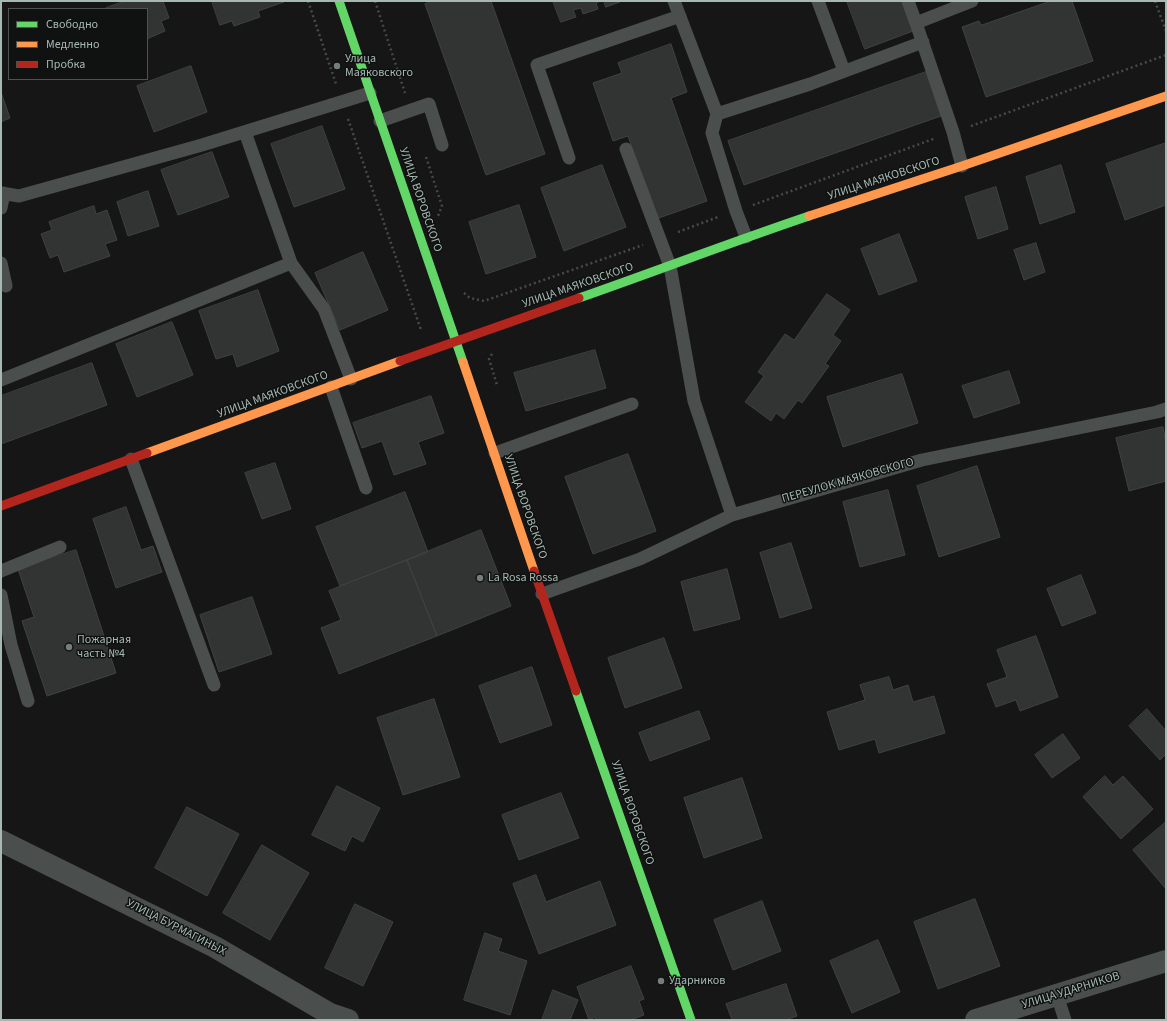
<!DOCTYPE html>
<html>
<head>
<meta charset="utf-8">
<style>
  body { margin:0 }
  #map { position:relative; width:1167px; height:1021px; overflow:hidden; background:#161616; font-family:"Source Sans 3",sans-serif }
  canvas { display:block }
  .frame { position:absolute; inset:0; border:2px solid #a6b8b1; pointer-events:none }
  .legend { position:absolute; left:8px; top:8px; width:140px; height:72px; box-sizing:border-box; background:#101212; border:1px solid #4c5452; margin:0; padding:5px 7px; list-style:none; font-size:12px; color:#a6b8b1 }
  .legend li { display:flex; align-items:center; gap:8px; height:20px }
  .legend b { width:20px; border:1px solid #4c5452 }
</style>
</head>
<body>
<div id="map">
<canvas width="1167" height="1021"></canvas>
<div class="frame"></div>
<ul class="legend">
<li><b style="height:5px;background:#63d668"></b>Свободно</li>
<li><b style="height:5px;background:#ff974d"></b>Медленно</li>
<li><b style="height:5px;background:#b3261e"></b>Пробка</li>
</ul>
</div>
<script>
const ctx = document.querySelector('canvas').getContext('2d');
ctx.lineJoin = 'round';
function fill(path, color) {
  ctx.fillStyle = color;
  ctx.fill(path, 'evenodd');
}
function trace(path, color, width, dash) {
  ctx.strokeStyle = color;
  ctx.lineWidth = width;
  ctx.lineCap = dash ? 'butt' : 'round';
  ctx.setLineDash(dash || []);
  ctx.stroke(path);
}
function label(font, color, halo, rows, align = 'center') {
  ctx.font = font + ' "Source Sans 3",sans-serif';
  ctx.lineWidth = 3;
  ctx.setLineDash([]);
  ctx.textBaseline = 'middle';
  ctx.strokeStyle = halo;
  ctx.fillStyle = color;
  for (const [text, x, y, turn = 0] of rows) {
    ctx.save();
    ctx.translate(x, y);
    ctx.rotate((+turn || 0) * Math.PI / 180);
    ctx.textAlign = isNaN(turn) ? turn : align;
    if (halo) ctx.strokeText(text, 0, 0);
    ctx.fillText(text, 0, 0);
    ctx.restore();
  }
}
const building = new Path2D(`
  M125,1H163L169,18L161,21L165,31L147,39V9H107L106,8Z
  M212,1H284V2L258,11L260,17L234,26L232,21L220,25Z
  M432,1H491L545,154L486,175L425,4Z
  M553,1H601L596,3L598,9L583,14L581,8L573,10L576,17L561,22Z
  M604,1H620V2L606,7Z
  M847,1H902L913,31L865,49Z
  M1051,1H1072L1093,61L986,97L962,27L979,21L981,25Z
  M671,44L687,92L671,98L707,201L656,219L628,136L613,141L593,83L622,73L618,63Z
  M191,66L207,112L154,132L137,86Z
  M926,72L941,116L744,185L728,141Z
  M1,92L10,118L1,122Z
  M322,126L345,189L294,207L271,144Z
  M1166,143V205L1125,220L1106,164Z
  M212,152L229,197L178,215L161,170Z
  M602,165L626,227L564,251L541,188Z
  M1061,165L1075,212L1040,224L1026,177Z
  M996,187L1008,229L978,239L965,197Z
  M148,191L159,226L128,236L117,202Z
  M519,205L536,257L486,274L469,222Z
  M94,206L96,214L107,210L117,240L105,244L110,256L64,272L58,255L50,258L41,234L52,230L49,222Z
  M899,234L917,281L879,295L861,249Z
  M1036,243L1045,272L1024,280L1014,250Z
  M363,252L388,310L340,330L315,273Z
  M258,290L279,351L237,367L233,354L216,359L199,311Z
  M827,294L850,310L833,335L841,341L825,364L829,366L802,403L798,400L784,419L776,413L771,421L745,402L764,376L758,372L785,334L794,340Z
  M172,322L193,375L137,397L116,344Z
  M595,350L606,388L526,411L514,373Z
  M92,363L107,405L1,444V396Z
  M1009,371L1020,403L974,418L962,386Z
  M902,374L918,423L843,447L827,397Z
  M431,396L444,433L418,442L426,464L394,475L382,441L362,448L353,423Z
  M1163,427L1166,442V481L1129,491L1116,438Z
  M628,454L656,531L593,554L565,477Z
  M275,463L291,509L262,519L245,473Z
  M977,466L1000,537L939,557L917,486Z
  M888,490L905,555L860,567L843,502Z
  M405,492L428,552L340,586L316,527Z
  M126,507L141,550L153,546L162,572L116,588L93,519Z
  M481,530L511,606L437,636L407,560Z
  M791,543L812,608L780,618L760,553Z
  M76,550L116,673L47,696L22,621L34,617L18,569Z
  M407,560L437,636L339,674L321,628L341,620L329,591Z
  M727,569L740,619L694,631L681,582Z
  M1081,575L1096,613L1062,626L1047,589Z
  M252,597L272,654L219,672L200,615Z
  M1036,636L1058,697L1020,711L1016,700L996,707L987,684L1007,677L997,650Z
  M664,638L682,688L625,708L608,658Z
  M532,667L552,725L500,743L479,686Z
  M889,677L893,690L908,685L913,702L934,696L945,733L879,753L875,739L839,750L827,712L865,700L860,685Z
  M434,699L460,777L403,795L377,718Z
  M1147,709L1166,731V754L1160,760L1129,726Z
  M699,711L710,739L650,761L639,733Z
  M1063,734L1080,758L1052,778L1035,755Z
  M1105,776L1113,785L1123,776L1153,809L1121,839L1083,797Z
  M742,778L762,838L704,858L684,798Z
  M337,786L380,808L363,842L352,836L345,851L312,835Z
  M561,793L579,838L519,860L502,815Z
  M187,807L239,834L207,896L155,868Z
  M1166,822V889L1133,850Z
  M262,845L309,873L270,940L223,913Z
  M536,875L546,902L600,881L616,925L539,954L513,884Z
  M975,899L1000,966L938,989L914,922Z
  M762,901L781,951L733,970L714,920Z
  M355,904L393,922L363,986L325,968Z
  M485,933L502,939L498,951L527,961L510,1015L464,1000Z
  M878,940L900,992L852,1013L830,961Z
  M631,966L644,999L639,1001L644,1015L630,1020H596L595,1017L589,1020L577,987Z
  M786,984L797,1016L785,1020H732L726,1004Z
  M553,990L578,1000L570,1020H542Z`);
fill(building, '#323433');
trace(building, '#3e4241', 1);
trace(new Path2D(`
  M308,1L336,84
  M375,1L405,93
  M1155,1L1166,31
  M348,119L421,330
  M971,126L1166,55
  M426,157L442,206L438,216
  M753,205L936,138
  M678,232L718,217
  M464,293L470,298L484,301L643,245
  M492,354L489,359L497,385`), '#464a48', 2.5, [2, 3]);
trace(new Path2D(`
  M674,1L717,114L712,133L736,211L746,237
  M818,1L844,71
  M908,1L916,23
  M717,114L810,84L923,42
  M380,121L429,104L442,145
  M245,132L291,263L324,309L351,379
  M626,149L670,266L694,401L732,515
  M569,158L537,65L680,16
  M962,166L953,132L916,23L972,1
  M1,193L19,196L202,145L370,93
  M1,208L4,193
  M1,263L6,286
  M1,380L291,263
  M331,387L366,488
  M495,453L632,404
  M131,459L214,685
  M1,571L60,547
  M542,594L640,559L732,515L922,460L1157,412L1166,409
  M1,595L11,645L28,701
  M1057,995L1065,1020`), '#4a4f4e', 13);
trace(new Path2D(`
  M1,841L215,947L330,1014L348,1020
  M976,1020L1166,961`), '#4a4f4e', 22);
trace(new Path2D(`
  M339,1L463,362
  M579,298C656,271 732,242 809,216
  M576,691L691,1020`), '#63d668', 9);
trace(new Path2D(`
  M809,216L962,166L1166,96
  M463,362L534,571
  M147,453L400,361`), '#ff974d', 9);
trace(new Path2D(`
  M400,361L579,298
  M1,506L147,453
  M534,571L576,691`), '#b3261e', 9);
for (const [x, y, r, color] of [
  [337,66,4,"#747f7b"],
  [480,578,4,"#747f7b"],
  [69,647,4,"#747f7b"],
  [661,981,4,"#747f7b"]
]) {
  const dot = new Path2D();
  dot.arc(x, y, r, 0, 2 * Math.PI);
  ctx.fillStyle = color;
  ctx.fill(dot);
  trace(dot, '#101212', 1.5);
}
label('12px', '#a6b8b1', '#101212', [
  ["Улица",345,59],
  ["Маяковского",345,73],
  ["La Rosa Rossa",488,578],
  ["Пожарная",77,640],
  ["часть №4",77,654],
  ["Ударников",669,981]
], 'left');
label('12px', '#a6b8b1', '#101212', [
  ["УЛИЦА МАЯКОВСКОГО",884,179,-18],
  ["УЛИЦА ВОРОВСКОГО",420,200,71],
  ["УЛИЦА МАЯКОВСКОГО",578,286,-19],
  ["УЛИЦА МАЯКОВСКОГО",273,395,-20],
  ["ПЕРЕУЛОК МАЯКОВСКОГО",848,481,-16],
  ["УЛИЦА ВОРОВСКОГО",525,507,71],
  ["УЛИЦА ВОРОВСКОГО",632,813,71],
  ["УЛИЦА БУРМАГИНЫХ",176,928,27],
  ["УЛИЦА УДАРНИКОВ",1071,991,-17]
]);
</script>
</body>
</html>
